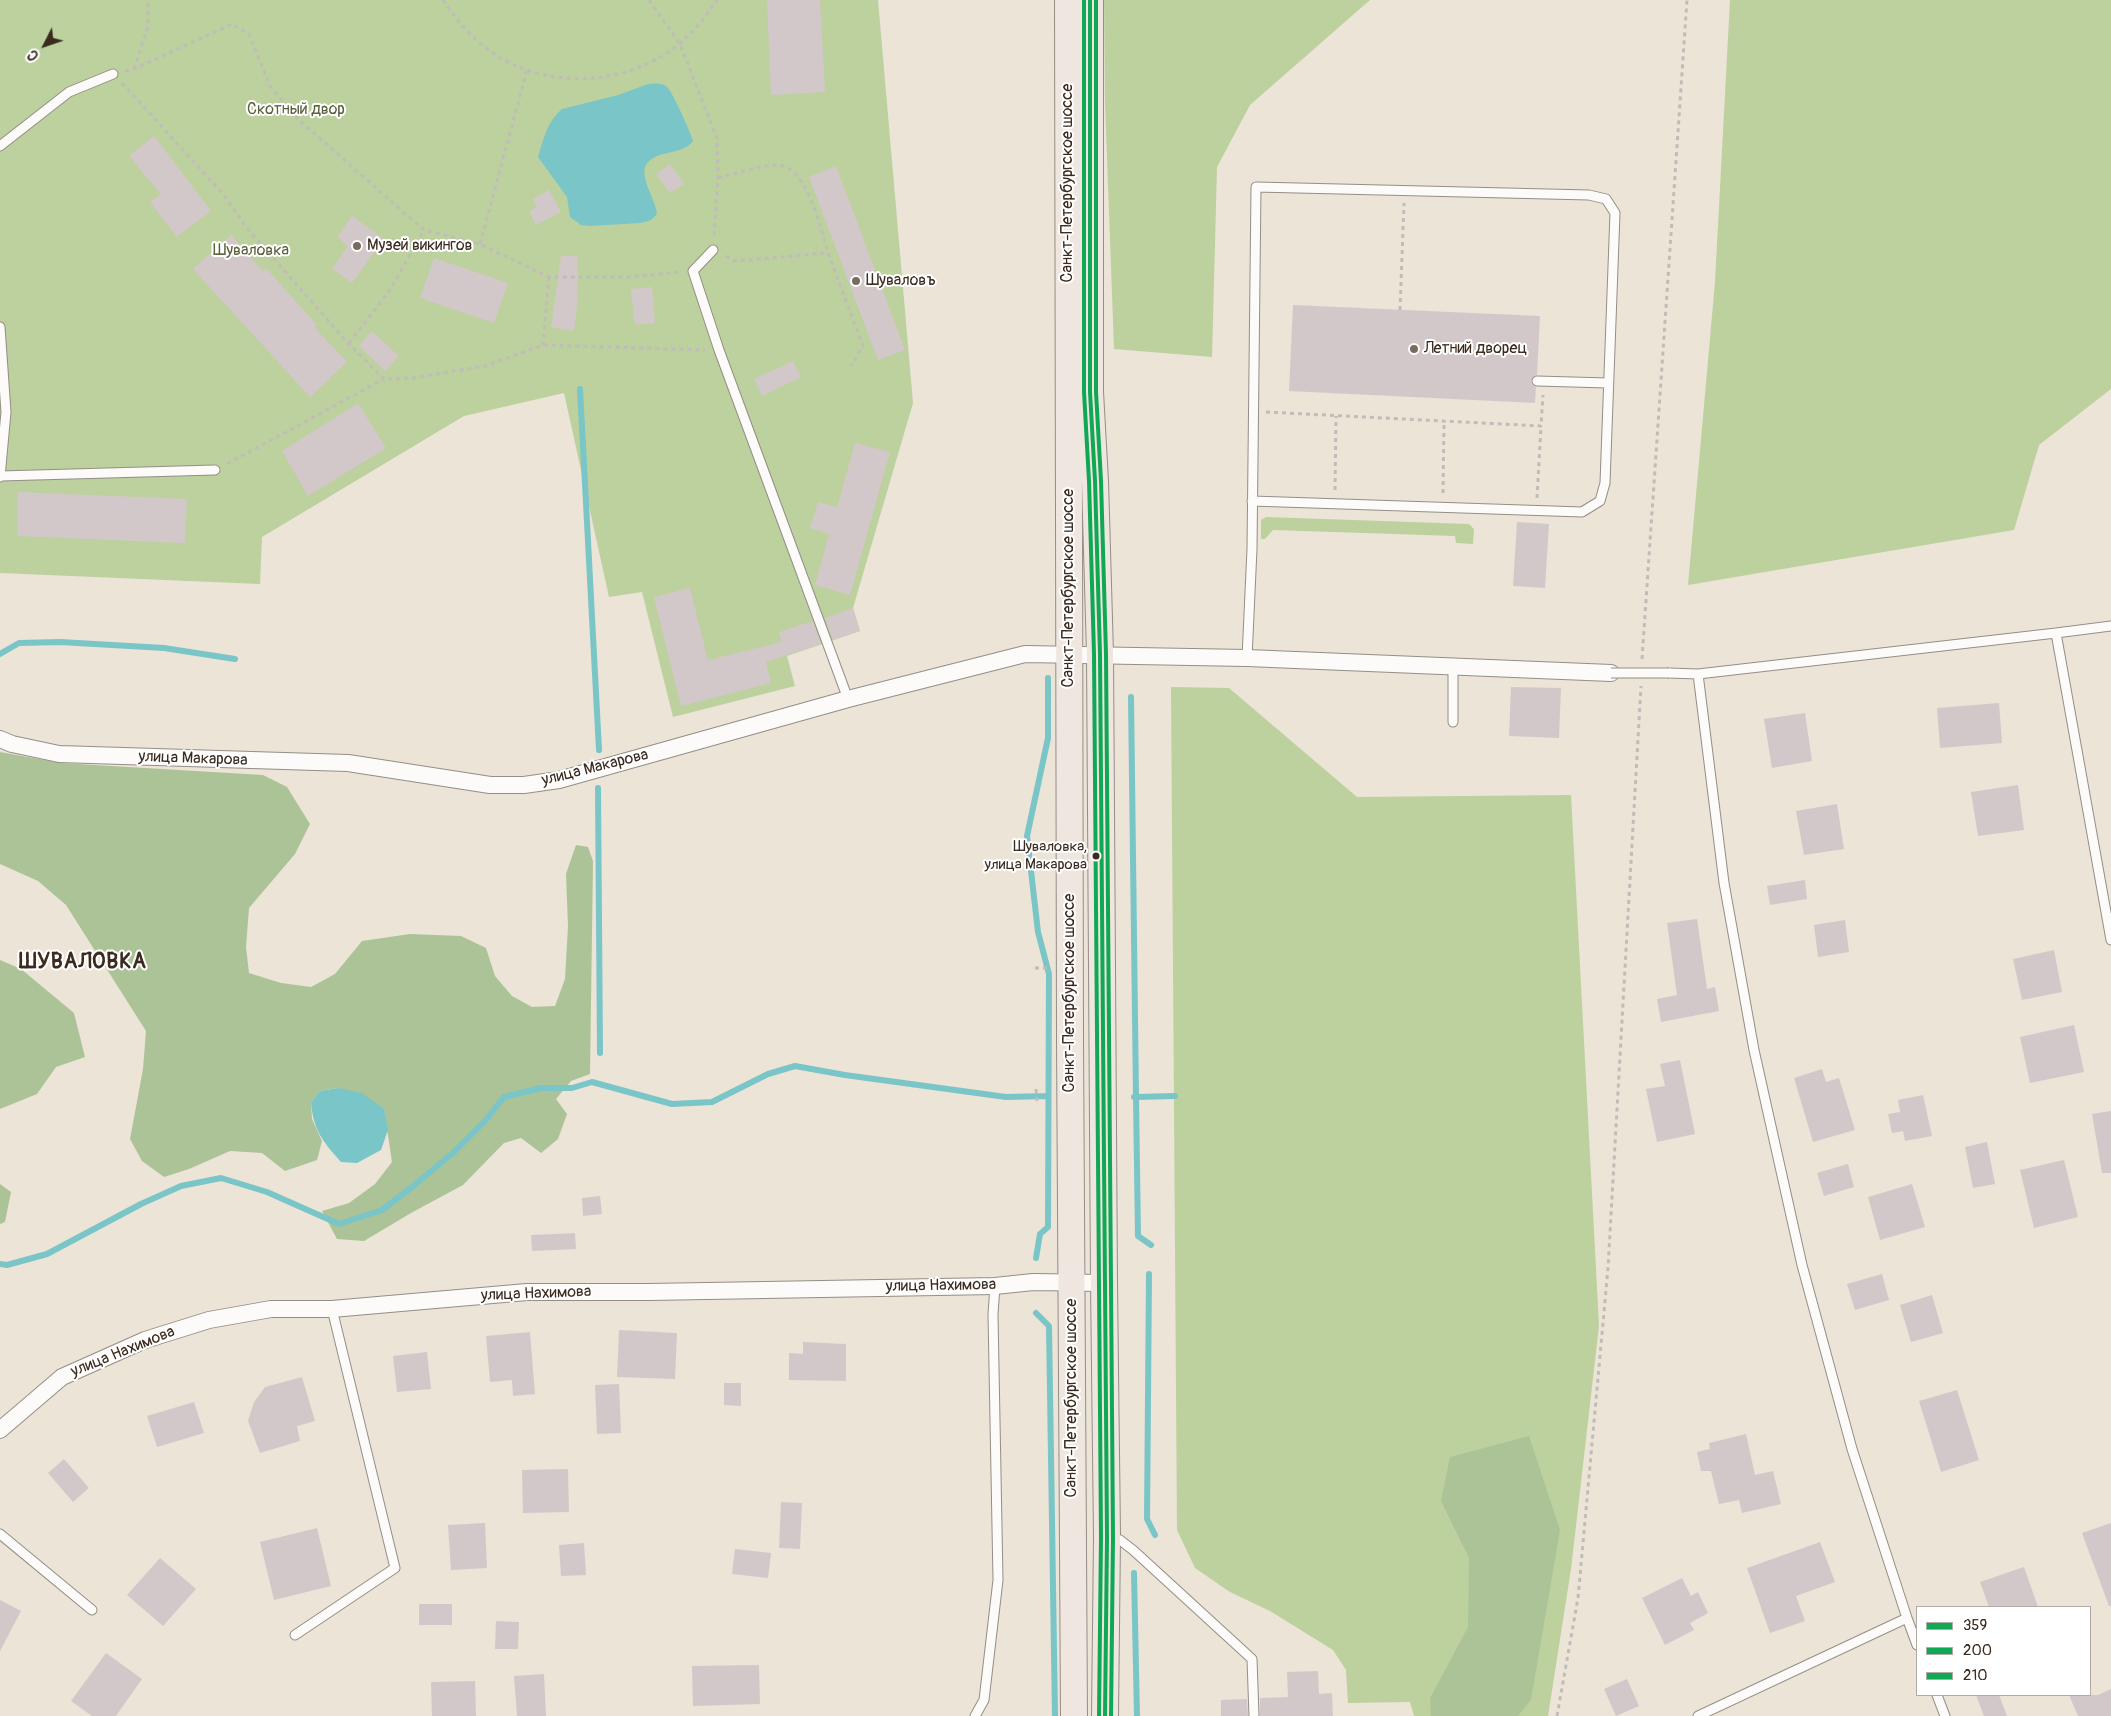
<!DOCTYPE html>
<html>
<head>
<meta charset="utf-8">
<style>
  body { margin:0 }
  #map { position:relative; width:2111px; height:1716px; overflow:hidden; background:#ebe4d7; font-family:Pangolin,sans-serif }
  canvas { display:block }
  .legend { position:absolute; left:1916px; top:1606px; width:175px; height:90px; box-sizing:border-box; background:#fff; border:1px solid #b1aaa5; margin:0; padding:6px 9px; list-style:none; font-size:15px; color:#3b2a1e }
  .legend li { display:flex; align-items:center; gap:10px; height:25px }
  .legend b { width:25px; border:1px solid #b1aaa5 }
  .north { position:absolute; left:20px; top:20px; width:50px; height:50px; -webkit-text-stroke:4px #fff; paint-order:stroke; rotate:229deg; font-size:14px; font-weight:700; line-height:20px; text-align:center; color:#3b2a1e }
  .north::after { content:''; display:block; margin:auto; width:18px; height:22px; background:#3b2a1e; clip-path:polygon(50% 0,100% 100%,50% 72%,0 100%) }
</style>
</head>
<body>
<div id="map">
<canvas width="2111" height="1716"></canvas>
<ul class="legend">
<li><b style="height:6px;background:#10a855"></b>359</li>
<li><b style="height:6px;background:#10a855"></b>200</li>
<li><b style="height:6px;background:#10a855"></b>210</li>
</ul>
<div class="north">С</div>
</div>
<script>
const ctx = document.querySelector('canvas').getContext('2d');
ctx.lineJoin = 'round';
function fill(path, color) {
  ctx.fillStyle = color;
  ctx.fill(path, 'evenodd');
}
function trace(path, color, width, dash) {
  ctx.strokeStyle = color;
  ctx.lineWidth = width;
  ctx.lineCap = dash ? 'butt' : 'round';
  ctx.setLineDash(dash || []);
  ctx.stroke(path);
}
function label(font, color, halo, rows, align = 'center') {
  ctx.font = font + ' Pangolin,sans-serif';
  ctx.lineWidth = 4;
  ctx.setLineDash([]);
  ctx.textBaseline = 'middle';
  ctx.strokeStyle = halo;
  ctx.fillStyle = color;
  for (const [text, x, y, turn = 0] of rows) {
    ctx.save();
    ctx.translate(x, y);
    ctx.rotate((+turn || 0) * Math.PI / 180);
    ctx.textAlign = isNaN(turn) ? turn : align;
    if (halo) ctx.strokeText(text, 0, 0);
    ctx.fillText(text, 0, 0);
    ctx.restore();
  }
}
fill(new Path2D(`
  M0,0H878L913,403L853,608L860,631L787,656L795,686L673,717L642,592L609,597L564,393L464,416L262,537L260,584L0,573Z
  M1104,0H1370L1250,105L1217,167L1212,357L1114,349L1105,103Z
  M1730,0H2111V389L2039,445L2014,530L1688,585L1715,282Z
  M1266,517L1469,524L1474,529L1473,544L1456,543L1455,536L1273,530L1265,539H1261V520Z
  M1171,687L1229,688L1357,797L1571,795L1599,1326L1571,1569L1548,1716H1414L1410,1702L1348,1703L1346,1670L1333,1650L1270,1611L1230,1592L1195,1568L1177,1530Z`), '#bcd19e');
fill(new Path2D(`
  M0,752L61,763L263,775L287,787L310,824L295,854L249,908L246,947L249,973L281,983L311,987L335,974L362,941L410,934L461,936L486,948L495,976L512,996L532,1007L555,1006L565,979L568,926L566,874L576,845L588,847L593,861L590,1074L571,1081L556,1099L567,1114L558,1139L541,1153L521,1138L504,1143L463,1185L411,1213L364,1241L337,1239L322,1211L349,1203L375,1184L392,1162L384,1109L338,1088L320,1091L311,1102L312,1119L322,1141L317,1160L285,1171L262,1153L230,1151L189,1169L164,1177L142,1161L130,1139L143,1069L146,1031L66,905L38,881L0,864Z
  M0,960L21,969L74,1013L85,1057L56,1067L37,1094L0,1109Z
  M0,1184L11,1192L5,1222L0,1224Z
  M1529,1436L1560,1530L1531,1700L1518,1716H1431L1430,1698L1468,1627L1469,1558L1441,1501L1450,1457Z`), '#acc397');
fill(new Path2D(`
  M648,84C654,84 662,82 667,87C672,91 691,133 693,141C682,156 656,149 646,165C639,177 656,200 657,214L651,220L641,223L589,226L581,225L570,217L567,197L538,157C544,138 547,122 562,109L618,95Z
  M338,1088L362,1093L384,1109L388,1130L381,1150L357,1163L341,1162C323,1142 313,1130 311,1102L320,1091Z`), '#7ac5c8');
trace(new Path2D(`
  M580,389L599,750
  M0,654L19,643L60,642L164,648L235,659
  M1131,697L1136,1097L1175,1096
  M598,788L600,1053
  M1134,1097H1136L1138,1236L1151,1245
  M1036,1258L1040,1234L1048,1227L1049,974L1038,932L1027,836L1048,738V678
  M0,1264L7,1265L47,1254L141,1204L181,1186L221,1178L267,1192L339,1224L382,1210L412,1187L454,1152L484,1122L504,1097L541,1088H572L592,1082L672,1104L712,1102L768,1074L795,1066L845,1075L1006,1097L1048,1096
  M1149,1274L1147,1519L1155,1535
  M1036,1313L1049,1326L1055,1716
  M1134,1573L1137,1716`), '#7ac5c8', 6);
fill(new Path2D(`
  M767,0H820L825,92L771,95Z
  M154,136L211,211L177,237L150,202L161,194L129,156Z
  M670,164L684,184L670,193L656,174Z
  M836,166L905,350L878,360L809,177Z
  M549,190L561,212L536,225L529,211L537,207L533,199Z
  M352,216L384,239L352,283L332,269L348,246L337,237Z
  M231,235L263,271L266,268L317,325L315,328L347,362L310,397L193,269Z
  M561,256H578L577,297H578L574,331L551,327Z
  M434,258L508,283L494,323L420,298Z
  M652,287L655,323L635,325L631,289Z
  M1293,305L1540,316L1537,375L1531,380L1532,384L1536,387L1535,403L1289,391Z
  M372,331L399,356L385,371L359,346Z
  M793,361L801,377L762,396L754,379Z
  M358,403L386,448L308,496L282,451Z
  M855,443L890,452L850,595L815,585L829,534L810,528L818,502L837,507Z
  M18,492L187,499L185,543L17,536Z
  M1517,522L1549,524L1545,588L1513,586Z
  M690,588L708,660L782,642L779,632L813,621L821,644L766,662L771,683L681,706L654,597Z
  M853,608L860,631L833,640L825,618Z
  M1511,687L1561,688L1559,738L1509,736Z
  M1999,703L2002,743L1940,748L1937,708Z
  M1805,713L1812,761L1772,768L1764,719Z
  M2018,785L2024,830L1978,836L1971,792Z
  M1837,804L1844,849L1804,855L1796,811Z
  M1805,880L1807,899L1770,905L1767,886Z
  M1697,919L1707,989L1715,987L1719,1011L1661,1022L1657,999L1677,995L1667,923Z
  M1845,920L1849,952L1818,957L1814,925Z
  M2054,950L2062,992L2022,1000L2013,959Z
  M2074,1025L2084,1072L2030,1083L2020,1037Z
  M1680,1060L1695,1134L1657,1142L1646,1089L1665,1086L1660,1064Z
  M1822,1069L1826,1082L1839,1078L1855,1130L1813,1142L1794,1078Z
  M1923,1095L1932,1136L1905,1141L1903,1131L1892,1133L1888,1114L1900,1112L1898,1100Z
  M2111,1111V1173H2102L2092,1114Z
  M1987,1142L1995,1184L1973,1188L1965,1147Z
  M2064,1160L2078,1217L2034,1228L2020,1170Z
  M1848,1164L1854,1187L1824,1196L1817,1173Z
  M1912,1184L1925,1227L1880,1240L1868,1197Z
  M600,1196L602,1214L583,1216L582,1198Z
  M575,1233L576,1249L532,1251L531,1235Z
  M1882,1274L1889,1300L1855,1310L1847,1284Z
  M1932,1295L1943,1333L1911,1342L1900,1305Z
  M619,1330L677,1333L675,1379L617,1377Z
  M530,1332L535,1394L513,1396L512,1380L490,1382L486,1336Z
  M803,1342L846,1344V1381L789,1380V1353L803,1354Z
  M427,1352L431,1389L397,1392L393,1356Z
  M302,1377L315,1421L297,1426L300,1441L260,1453L248,1421L254,1402L265,1387Z
  M724,1383H741V1406L724,1405Z
  M619,1384L621,1433L597,1434L595,1385Z
  M1957,1390L1979,1460L1941,1472L1919,1401Z
  M194,1402L204,1433L157,1447L147,1416Z
  M1746,1434L1755,1475L1773,1471L1781,1504L1742,1513L1739,1500L1719,1504L1711,1471H1701L1697,1452L1710,1449L1709,1443Z
  M64,1459L89,1488L73,1502L48,1473Z
  M568,1469L569,1512L523,1513L522,1470Z
  M781,1502L802,1503L800,1549L779,1548Z
  M485,1523L487,1568L451,1570L448,1525Z
  M2111,1523V1606H2109L2082,1533Z
  M317,1528L331,1586L274,1600L260,1542Z
  M1820,1542L1835,1582L1796,1596L1805,1621L1770,1633L1747,1568Z
  M584,1543L586,1575L561,1576L559,1545Z
  M735,1549L771,1553L768,1578L732,1574Z
  M160,1558L196,1589L163,1626L127,1595Z
  M2024,1567L2038,1607H1989L1980,1582Z
  M1682,1578L1691,1596L1698,1592L1708,1613L1690,1623L1694,1630L1665,1645L1642,1598Z
  M0,1600L21,1611L0,1651Z
  M419,1604H452V1625H419Z
  M496,1621L519,1622L518,1649H495Z
  M106,1653L142,1679L116,1716H92L71,1701Z
  M759,1665L760,1704L693,1706L692,1666Z
  M1318,1671L1319,1694L1332,1693L1333,1716H1260V1698L1288,1697L1287,1672Z
  M544,1674L546,1716H517L514,1676Z
  M1627,1679L1639,1706L1616,1716L1604,1689Z
  M475,1681L476,1716H432L431,1682Z
  M2111,1689V1716H2078L2069,1695H2098Z
  M1976,1695H1999L2007,1716H1984Z
  M1247,1699L1248,1716H1221V1700Z`), '#d3c8c9');
const lane = new Path2D(`
  M0,146L69,92L113,74
  M713,250L693,271L719,350L848,699
  M0,327L6,412L0,477
  M1537,381L1608,383
  M0,476L215,470
  M2056,633L2111,626
  M1247,658L1252,549L1256,187L1589,195L1606,199L1615,213L1605,483L1600,501L1582,512L1252,501
  M1453,667V722
  M1669,673L1698,674L2056,633L2111,940
  M1698,674L1724,883L1754,1050L1779,1162L1802,1265L1852,1449L1907,1618L1917,1645
  M0,1534L92,1610
  M1110,1538L1120,1540L1133,1550L1252,1659L1254,1716
  M295,1635L395,1568L332,1309
  M1937,1695L1945,1716
  M975,1716L984,1700L998,1580L993,1314L995,1286
  M1698,1716L1907,1618`);
const street = new Path2D(`
  M0,739L12,744L59,754L348,763L490,785H524L559,780L848,699L1025,654L1247,658L1611,673
  M0,1430L62,1377L145,1340L209,1320L271,1309H332L527,1292H649L995,1286L1033,1282L1104,1283`);
const primary = new Path2D(`
  M1068,0L1070,1040L1074,1716
  M1090,0V392L1095,481L1100,654L1104,1283L1107,1537L1105,1716`);
trace(lane, '#948e86', 11);
trace(street, '#948e86', 18);
trace(primary, '#948e86', 28);
trace(new Path2D(`
  M443,0C455,18 468,34 486,48C541,91 627,88 680,43C695,31 706,16 717,0
  M649,0L680,44L717,139L718,178L714,237
  M134,69L148,26V0
  M125,71L134,69L232,24L249,34L270,86L299,120L424,230L480,244L549,277H628L680,272
  M122,83L224,195L246,227L348,343L384,379L413,378L485,366L543,345L705,350
  M718,178C736,174 756,166 775,165C807,163 821,230 828,253
  M480,244L527,70
  M726,256L735,261L828,253L863,346L851,366
  M1400,310L1404,203
  M349,343L390,290L424,230
  M543,345L549,277
  M1266,412L1541,426L1543,395
  M227,464L384,379
  M1335,490L1336,416
  M1443,493L1444,422
  M1537,498L1541,426
  M1642,659L1687,0
  M1035,968H1048
  M1036,1089L1037,1102
  M1557,1716L1578,1598L1608,1268L1641,686`), '#c0bdb9', 3, [4, 4]);
trace(lane, '#fcfbf9', 9);
trace(street, '#fcfbf9', 16);
trace(primary, '#eee6df', 26);
const laneBridge = new Path2D(`
  M1611,673H1669`);
trace(laneBridge, '#948e86', 11, []);
trace(laneBridge, '#fcfbf9', 9);
trace(new Path2D(`
  M1090,0V392L1095,481L1100,654L1107,1537L1105,1716`), '#10a855', 4);
trace(new Path2D(`
  M1084,0V392L1089,481L1094,654L1101,1537L1099,1716`), '#10a855', 4);
trace(new Path2D(`
  M1096,0V392L1101,481L1106,654L1113,1537L1111,1716`), '#10a855', 4);
for (const [x, y, r, color] of [
  [357,246,5,"#796b5f"],
  [856,281,5,"#796b5f"],
  [1414,349,5,"#796b5f"],
  [1096,856,4.5,"#3b2a1e"]
]) {
  const dot = new Path2D();
  dot.arc(x, y, r, 0, 2 * Math.PI);
  ctx.fillStyle = color;
  ctx.fill(dot);
  trace(dot, '#fff', 2);
}
label('15px', '#3b2a1e', '#fff', [
  ["Шуваловка,",1087,847],
  ["улица Макарова",1087,865]
], 'right');
label('16px', '#5a5f3b', '#fff', [
  ["Скотный двор",296,110],
  ["Шуваловка",251,251]
]);
label('16px', '#3b2a1e', '#fff', [
  ["Санкт-Петербургское шоссе",1068,183,-90],
  ["Санкт-Петербургское шоссе",1069,588,-90],
  ["улица Макарова",193,759,2],
  ["улица Макарова",595,768,-14],
  ["Санкт-Петербургское шоссе",1070,993,-90],
  ["улица Нахимова",941,1286,-1],
  ["улица Нахимова",536,1294,-2],
  ["улица Нахимова",123,1352,-22],
  ["Санкт-Петербургское шоссе",1072,1398,-90]
]);
label('16px', '#3b2a1e', '#fff', [
  ["Музей викингов",367,246],
  ["Шуваловъ",866,281],
  ["Летний дворец",1424,349]
], 'left');
ctx.letterSpacing = '1px';
label('bold 21px', '#3b2a1e', '#fff', [
  ["ШУВАЛОВКА",83,963]
]);
ctx.letterSpacing = '0px';
</script>
</body>
</html>
